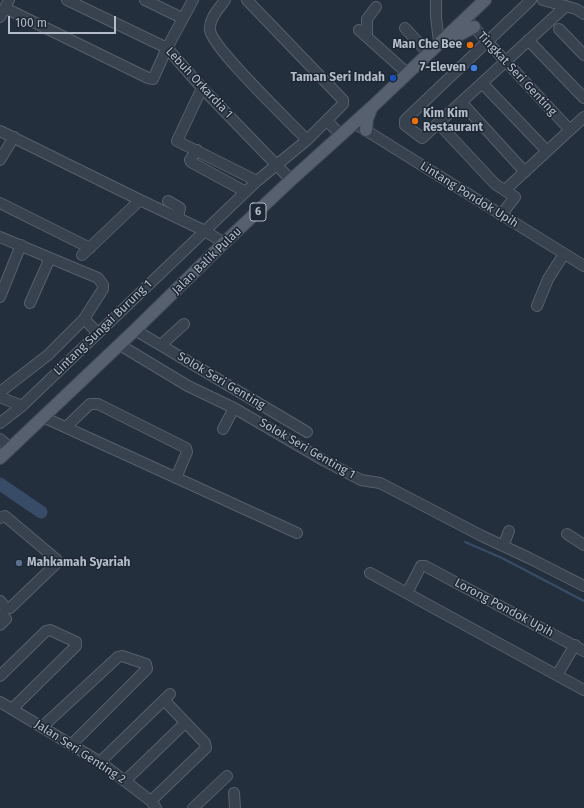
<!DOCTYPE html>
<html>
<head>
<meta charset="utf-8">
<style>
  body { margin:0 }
  #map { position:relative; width:584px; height:808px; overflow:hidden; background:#242f3e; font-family:"Fira Sans",sans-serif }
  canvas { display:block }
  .scale { position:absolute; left:8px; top:16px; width:108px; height:18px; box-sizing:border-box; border:2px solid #b4bcc9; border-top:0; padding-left:5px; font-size:12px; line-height:14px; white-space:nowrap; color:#b4bcc9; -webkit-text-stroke:3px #1d2633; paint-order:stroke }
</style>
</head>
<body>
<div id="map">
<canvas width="584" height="808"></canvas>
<div class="scale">100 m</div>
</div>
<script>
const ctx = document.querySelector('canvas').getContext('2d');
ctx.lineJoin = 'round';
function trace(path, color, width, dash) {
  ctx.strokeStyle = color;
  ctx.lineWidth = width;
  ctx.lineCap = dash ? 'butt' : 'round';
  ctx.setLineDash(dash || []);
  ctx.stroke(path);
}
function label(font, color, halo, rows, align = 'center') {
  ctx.font = font + ' "Fira Sans",sans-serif';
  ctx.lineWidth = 3;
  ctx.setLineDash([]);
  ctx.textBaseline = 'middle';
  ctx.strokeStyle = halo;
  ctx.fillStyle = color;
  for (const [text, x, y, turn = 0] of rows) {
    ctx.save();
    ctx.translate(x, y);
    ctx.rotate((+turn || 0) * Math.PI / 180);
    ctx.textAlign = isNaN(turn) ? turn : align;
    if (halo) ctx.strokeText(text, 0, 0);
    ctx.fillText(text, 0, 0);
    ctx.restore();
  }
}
trace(new Path2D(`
  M465,542L502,558L584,601`), '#394c67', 2);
trace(new Path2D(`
  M0,484L41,512`), '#394c67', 13);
const minor = new Path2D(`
  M67,0L167,48L202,88L291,180
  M145,0L182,18
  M225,0C219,9 209,18 210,30C212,48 290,122 307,140
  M436,0V17L439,42
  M531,0L405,120V125L422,138L566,6
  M543,0L576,9L584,14
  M5,8L148,78L153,79L167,48L193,0
  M0,17L9,0
  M469,22L570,130
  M405,28L428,53
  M559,29L584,55
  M359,30L407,73
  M367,37V19L376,7
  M528,40L584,98
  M482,83L547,151
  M202,88L177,141L257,181
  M461,102L525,172
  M327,121L341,135
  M354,123L584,266
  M438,123L495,184L515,197L501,215
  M0,131L140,200L205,231L224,243
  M197,150L190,160L191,162L246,192
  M0,160L14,137
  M505,190L584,117
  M168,201L180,208L178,218
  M0,203L90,248
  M0,237L98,278L103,285V289L84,319L48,355L0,392
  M82,255L140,200
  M0,297L21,245
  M30,303L50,258
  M537,306L548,279L564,254
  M84,319L98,333
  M135,330L307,432
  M120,345L188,386L234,408L323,460L361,480L380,483L482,536L529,558L584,586
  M161,345L184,324
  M0,397L22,406
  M43,417L297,533
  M0,423L22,406L257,181L307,140L343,104V100L247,0
  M66,427L90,404H98L186,448L187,452L176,478
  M223,429L234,408
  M0,439L10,448
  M0,518L5,516L56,559L55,565L10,608H6L0,601
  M567,534L584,545
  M503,546L509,531
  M370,573L584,690
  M407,593L421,566H425L584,651
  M0,615L4,616L6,619L0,625
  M557,675L575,645
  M0,676L46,631L50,630L76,642V646L12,709
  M0,702L100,762L151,801L156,808
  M42,727L118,657L122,656L146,664L147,669L71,745
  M100,762L170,694
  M125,781L185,723
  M234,793L235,808
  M151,801L206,748L205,743L164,700
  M193,808L227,776`);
const major = new Path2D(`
  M447,41L474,27
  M366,130L367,119L371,109
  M0,458L135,330L224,243L291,180L372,107L485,0`);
trace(minor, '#565f6c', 12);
trace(major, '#414a57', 14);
trace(minor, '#38414e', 10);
trace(major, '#56606e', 12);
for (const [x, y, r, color] of [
  [470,45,4,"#e8710a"],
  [474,68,4,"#3f7fe0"],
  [393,78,4,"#1a4fb4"],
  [415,121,4,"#e8710a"],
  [19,563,4,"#5c6f8a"]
]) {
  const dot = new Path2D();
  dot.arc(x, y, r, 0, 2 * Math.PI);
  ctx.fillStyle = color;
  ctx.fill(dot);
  trace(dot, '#1d2633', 1.5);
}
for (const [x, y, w] of [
  [258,212,16]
]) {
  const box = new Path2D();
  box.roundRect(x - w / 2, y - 9, w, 18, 3);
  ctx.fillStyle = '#1d2633';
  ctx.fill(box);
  trace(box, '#b4bcc9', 1);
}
label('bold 11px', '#b4bcc9', null, [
  ["6",258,212]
]);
label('bold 12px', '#b4bcc9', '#1d2633', [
  ["Man Che Bee",462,45],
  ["7-Eleven",466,68],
  ["Taman Seri Indah",385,78],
  ["Kim Kim",423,114,"left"],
  ["Restaurant",423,128,"left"],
  ["Mahkamah Syariah",27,563,"left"]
], 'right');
label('12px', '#b4bcc9', '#1d2633', [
  ["Tingkat Seri Genting",517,74,47],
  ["Lebuh Orkardia 1",199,83,47],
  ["Lintang Pondok Upih",469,195,32],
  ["Jalan Balik Pulau",207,261,-44],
  ["Lintang Sungai Burung 1",103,328,-44],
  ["Solok Seri Genting",221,381,31],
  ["Solok Seri Genting 1",307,449,30],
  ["Lorong Pondok Upih",504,608,28],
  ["Jalan Seri Genting 2",80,752,33]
]);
</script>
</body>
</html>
